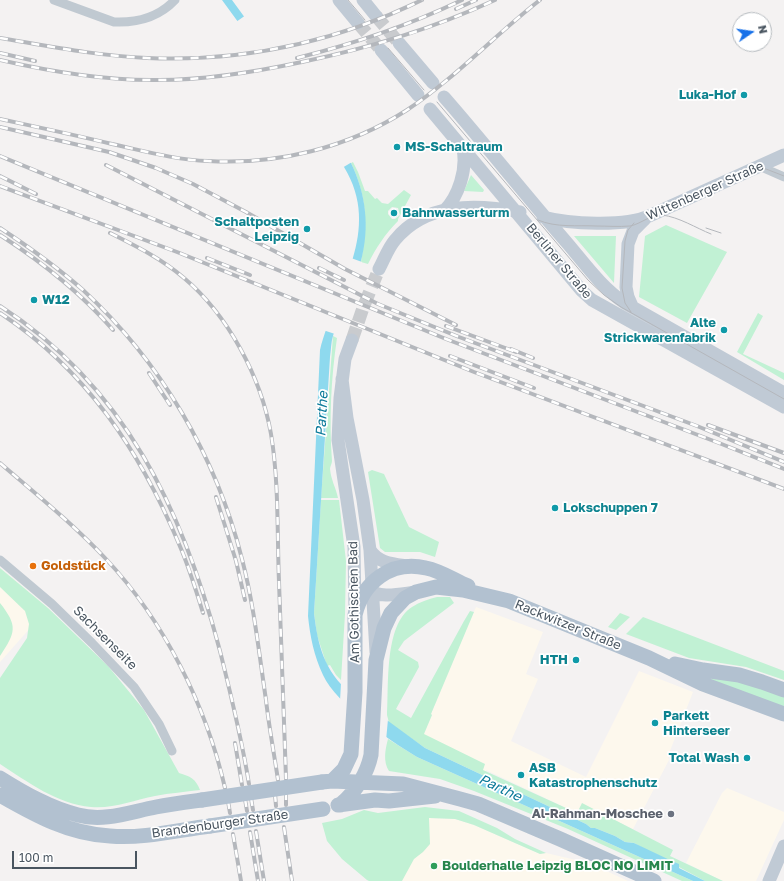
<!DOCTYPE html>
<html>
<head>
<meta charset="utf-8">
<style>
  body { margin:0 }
  #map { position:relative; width:784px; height:881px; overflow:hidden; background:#f4f2f2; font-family:"Golos Text",sans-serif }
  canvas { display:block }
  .north { position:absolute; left:732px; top:12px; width:40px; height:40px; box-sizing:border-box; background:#fff; border:1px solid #b6bbbf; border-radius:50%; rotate:77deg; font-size:11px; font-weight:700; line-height:16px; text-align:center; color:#495560 }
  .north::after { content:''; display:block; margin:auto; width:14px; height:18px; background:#1771e9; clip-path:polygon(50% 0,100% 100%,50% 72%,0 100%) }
  .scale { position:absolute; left:12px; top:851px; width:125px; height:18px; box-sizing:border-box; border:2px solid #495560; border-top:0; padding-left:5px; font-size:12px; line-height:14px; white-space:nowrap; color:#495560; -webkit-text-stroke:3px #fff; paint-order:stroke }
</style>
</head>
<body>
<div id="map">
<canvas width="784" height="881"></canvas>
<div class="north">N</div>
<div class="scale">100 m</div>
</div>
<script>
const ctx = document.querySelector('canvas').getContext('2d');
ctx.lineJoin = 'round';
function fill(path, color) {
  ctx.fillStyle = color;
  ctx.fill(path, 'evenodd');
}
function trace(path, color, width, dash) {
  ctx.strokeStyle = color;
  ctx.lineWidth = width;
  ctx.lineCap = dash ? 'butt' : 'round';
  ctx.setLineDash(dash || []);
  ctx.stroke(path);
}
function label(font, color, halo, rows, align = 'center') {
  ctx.font = font + ' "Golos Text",sans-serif';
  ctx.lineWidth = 3.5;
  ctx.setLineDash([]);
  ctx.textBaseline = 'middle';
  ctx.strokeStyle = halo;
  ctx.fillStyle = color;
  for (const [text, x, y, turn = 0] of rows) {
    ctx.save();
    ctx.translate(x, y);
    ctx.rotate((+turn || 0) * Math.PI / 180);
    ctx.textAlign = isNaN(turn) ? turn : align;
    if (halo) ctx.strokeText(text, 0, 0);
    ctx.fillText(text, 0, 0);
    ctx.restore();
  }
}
fill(new Path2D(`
  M0,568L48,608L0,662Z
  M476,607L543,632L526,674L538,679L511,741L586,777L639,671L693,692L668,756L669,760L633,829L582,804L577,813L486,770L483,776L419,744L432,715L431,714L449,670Z
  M727,788L784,812V820L756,881H723L686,863L722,793Z
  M429,818L455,819L474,825L540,854L546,853L589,863L628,881H383Z`), '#fdf8ed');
fill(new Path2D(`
  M353,162L358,172L365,191H368L375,199L377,198L382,203L388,204L404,190L411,195L398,219V221C385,234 376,248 368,264L361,262C368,225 367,197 351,163ZM392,207L398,208L400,215L395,219H392L388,214V211Z
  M471,175L484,190L483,192L464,191Z
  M666,225L727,252L687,323L639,297L645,236Z
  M574,236H616L614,283Z
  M758,313L763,316L743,354L784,373V380L737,352Z
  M333,336L337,338C331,378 329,420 332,461C332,464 330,466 330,469C331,480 336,488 338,498H321Z
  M372,470L384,474L409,527L439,542L435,557L420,552H385L380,548L368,472Z
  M321,500H339L346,561L345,614L341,680L336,675L330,665L327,666L317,635L314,613Z
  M0,568L48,608L108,666L144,710L179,773C190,776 196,779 200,790C185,792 170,793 155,796C134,800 113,809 91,807C57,804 28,782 0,764V678L27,638L29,624L25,611L0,587Z
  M437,597H450L454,603L404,641L398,650L418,662L419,667L396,709L411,718L464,621L470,611L474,612L431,714L432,715L424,734L485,764L483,770L577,813L582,803L673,850L670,856L723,881H705L634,843L625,842L615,836L595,828H591L586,824L425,748L389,723L387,715C389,685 384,625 412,607C420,602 428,599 437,597Z
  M0,603C18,626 16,632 0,656Z
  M620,613L630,617L616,630L608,627Z
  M643,617L784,671V680L746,667L689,658L626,634Z
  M701,674L729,678L784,694V709L711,683Z
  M388,739L417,757L693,881H682L568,829L474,791L440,779L389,771C383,762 385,750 388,739Z
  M425,807L459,811L497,828L515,839L546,853L540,854L474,825L455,819L429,818L430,844L423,852L414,859L402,881H369L367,880L342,859L327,841L322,823L342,819L364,810L378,813Z`), '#c1f1d4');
fill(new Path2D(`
  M222,0H232L351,163C366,194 370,227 361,261C354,287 340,310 333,336C331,342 331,350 330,357L314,613C318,646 324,670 350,693L425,748L586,824L591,828H595L615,836L625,842L634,843L674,862L679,864V868L705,881H693L417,757C389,740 337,705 323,675C314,656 310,636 308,616L320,350C336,288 383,231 344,167Z`), '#8ed9ee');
fill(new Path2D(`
  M246,15L311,105L352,162L342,168L236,22Z
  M351,258L362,262L335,334L323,330Z
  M341,683L351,692L388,719L386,741L340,701Z`), '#f4f2f2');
trace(new Path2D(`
  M376,16L399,43
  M358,23L381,50
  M352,340L363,308L379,269`), '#c9cbce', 13, [13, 6]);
trace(new Path2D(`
  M54,0L114,22C137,23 159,17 175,0
  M759,166L784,177
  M0,560L52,604L92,643L134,687L159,724L172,751`), '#c0c9d1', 9);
trace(new Path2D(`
  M339,0L358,23
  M363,0L376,16
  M399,43L433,83
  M381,50L418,95
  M444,97C486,145 526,196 568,244C585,264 602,288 625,303L784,393
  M430,109L582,291L592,300L784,407
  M444,211C459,196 467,169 463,149
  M543,217C569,224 625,227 649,216L784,155
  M379,269C384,260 388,248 395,240C426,202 476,204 520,212
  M632,306L628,297L626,287L628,244L633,231L645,219
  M352,340L345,359L340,398L338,440L354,547L355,612
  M342,379L347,418L363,500L370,550L376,652
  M370,550C378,563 393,564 407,566
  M366,589C381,599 399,594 416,592
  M769,881L784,846`), '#c0cad5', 13);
trace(new Path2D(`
  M675,664L703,670L739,675L762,682L784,690
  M0,778C24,793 50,808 78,815C104,822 130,812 156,807C171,804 187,802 202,800
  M332,781L344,769L351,754L355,692V615C363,582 391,560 426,568C441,571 454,580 468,586
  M322,782L332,781L403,784L460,799L478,804L560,839L654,881
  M0,795C35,815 69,834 110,836C143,839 178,830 210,826
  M338,805L375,800L389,801L435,796
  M340,805C355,792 367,774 371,755L376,660L384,628L391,613L405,598L416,592L436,587L463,590L509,601L649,658L703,684L784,714`), '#b2c1d0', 15);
trace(new Path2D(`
  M348,0L365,20
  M388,48L424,90
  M437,102L588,280L604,295L621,307L784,399
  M651,213L751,169H766L784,176
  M538,220C556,228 578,225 596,226C607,226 619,227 630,226C641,224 651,214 662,215C679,217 696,228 711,234
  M706,228L721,233
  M631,312L625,303L622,288L625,241L628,230L634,223`), '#b4b7bc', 1);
const rail = new Path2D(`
  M456,9L476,0
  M0,38C48,46 98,56 147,58C242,62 336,42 422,0
  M0,53L35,61
  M297,58C353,44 410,25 462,0
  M0,60C52,72 106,81 159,80C207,80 255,72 302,62C370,48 432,29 495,0
  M0,119C37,127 75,135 112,144C144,151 176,160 208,161C277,165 348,148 407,110C454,79 495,35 540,0
  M0,127L109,152L156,168L193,184L246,212L345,269L456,325
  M0,156L446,339L719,443L784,469
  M106,165L378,304L459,337L697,426L784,462
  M0,176L36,194
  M0,186L177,252L474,372L784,489
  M0,228C29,247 57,267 83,290C161,362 216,456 242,559C254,605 259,653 266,700C269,727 274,753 278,780
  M110,233C136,246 162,259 184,278C228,315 261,377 271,434C279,482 277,532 279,582C281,647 284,713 286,779
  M0,235C42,262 81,293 113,330
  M207,258L250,275
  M319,268L344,280
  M0,306C126,387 183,511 220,651C231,695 242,740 249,784
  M0,313C86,370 140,451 179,544C189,567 196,590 203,613
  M446,326L516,352
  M511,349L533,358
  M450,356L534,388
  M149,373L170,405
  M708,425L784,453
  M0,463C36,494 73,524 106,559C164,621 206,705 225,788
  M216,497L236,561L245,600
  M235,743L242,785
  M286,792V805
  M275,794L276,806
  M251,798L253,810
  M245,799L247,811
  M228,801L230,813
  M284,827L292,881
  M256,831L264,881
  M250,832L258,881
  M233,834L241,881`);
trace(rail, '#b4b7bc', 4);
trace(rail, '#fff', 2.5, [8]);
trace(new Path2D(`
  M202,800L322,782
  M210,826L323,809`), '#b2c1d0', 15);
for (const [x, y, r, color] of [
  [744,95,4,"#0f9aa8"],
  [397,147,4,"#0f9aa8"],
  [394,213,4,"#0f9aa8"],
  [307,229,4,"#0f9aa8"],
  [34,300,4,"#0f9aa8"],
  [724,330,4,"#0f9aa8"],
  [555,508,4,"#0f9aa8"],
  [33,566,4,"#e8710a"],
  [576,660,4,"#0f9aa8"],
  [655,723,4,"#0f9aa8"],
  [747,758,4,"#0f9aa8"],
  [521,775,4,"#0f9aa8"],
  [671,814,4,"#6b7280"],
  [434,866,4,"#2e9e5b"]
]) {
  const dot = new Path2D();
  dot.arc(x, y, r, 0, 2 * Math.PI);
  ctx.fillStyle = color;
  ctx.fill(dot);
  trace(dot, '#fff', 1.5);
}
label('bold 13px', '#0d838f', '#fff', [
  ["Luka-Hof",736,95,"right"],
  ["MS-Schaltraum",405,147],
  ["Bahnwasserturm",402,213],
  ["Schaltposten",299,222,"right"],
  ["Leipzig",299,237,"right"],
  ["W12",42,300],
  ["Alte",716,323,"right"],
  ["Strickwarenfabrik",716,338,"right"],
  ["Lokschuppen 7",563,508],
  ["HTH",568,660,"right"],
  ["Parkett",663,716],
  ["Hinterseer",663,731],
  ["Total Wash",739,758,"right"],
  ["ASB",529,768],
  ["Katastrophenschutz",529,783]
], 'left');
label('13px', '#495560', '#fff', [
  ["Wittenberger Straße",705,191,-24],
  ["Berliner Straße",559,261,50],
  ["Am Gothischen Bad",354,602,-91],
  ["Rackwitzer Straße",568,625,22],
  ["Sachsenseite",105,638,45],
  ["Brandenburger Straße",220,824,-8]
]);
label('bold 13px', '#c56008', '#fff', [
  ["Goldstück",41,566]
], 'left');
label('bold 13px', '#5b616d', '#fff', [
  ["Al-Rahman-Moschee",663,814]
], 'right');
label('bold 13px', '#27864d', '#fff', [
  ["Boulderhalle Leipzig BLOC NO LIMIT",442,866]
], 'left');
label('italic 14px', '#0b7a9a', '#fff', [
  ["Parthe",322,414,-87],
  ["Parthe",500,788,25]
]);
</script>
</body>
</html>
